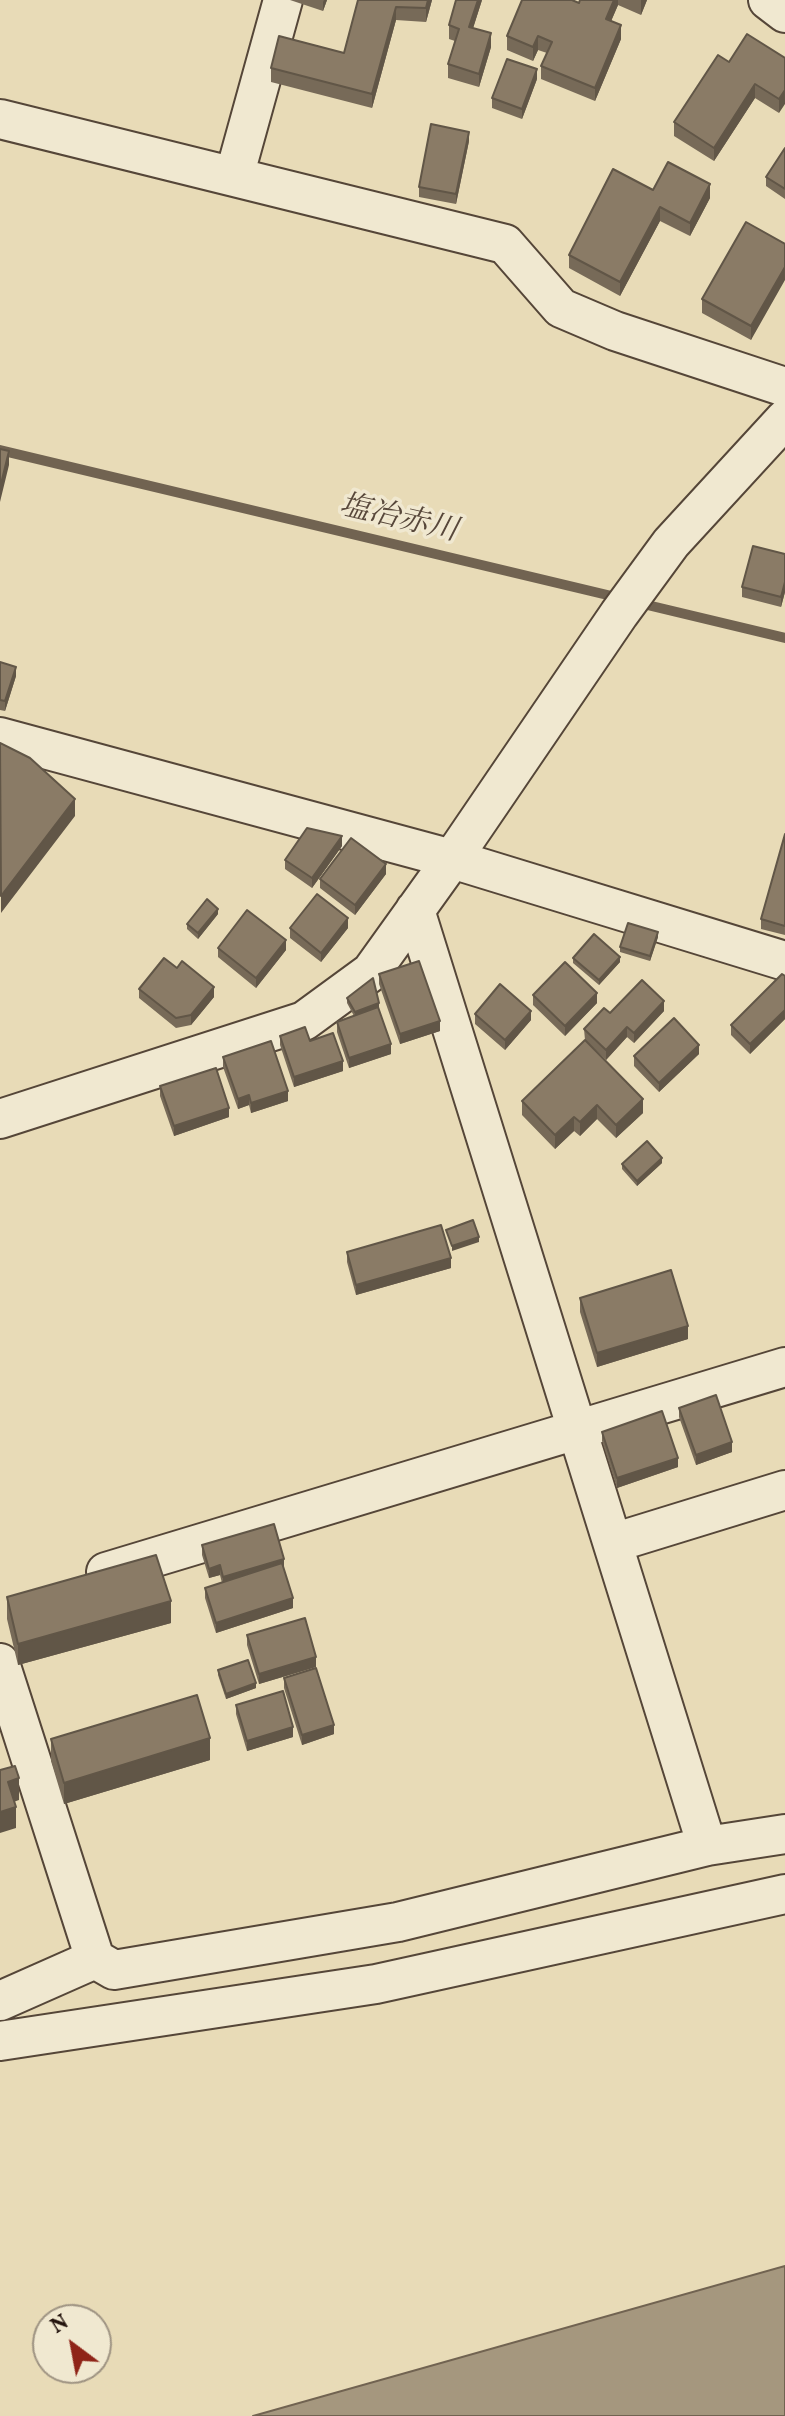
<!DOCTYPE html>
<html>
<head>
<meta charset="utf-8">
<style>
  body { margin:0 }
  #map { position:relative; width:785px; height:2416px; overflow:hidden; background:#e8dbb7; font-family:Vollkorn,serif }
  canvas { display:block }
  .north { position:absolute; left:32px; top:2304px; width:80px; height:80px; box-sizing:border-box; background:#f0e8d0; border:2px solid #9e9382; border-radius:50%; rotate:328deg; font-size:22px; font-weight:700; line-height:32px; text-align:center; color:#24140e }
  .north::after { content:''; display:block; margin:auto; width:28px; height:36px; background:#8f2418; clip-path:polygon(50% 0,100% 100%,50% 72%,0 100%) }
</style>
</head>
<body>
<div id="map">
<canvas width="785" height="2416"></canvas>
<div class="north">N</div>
</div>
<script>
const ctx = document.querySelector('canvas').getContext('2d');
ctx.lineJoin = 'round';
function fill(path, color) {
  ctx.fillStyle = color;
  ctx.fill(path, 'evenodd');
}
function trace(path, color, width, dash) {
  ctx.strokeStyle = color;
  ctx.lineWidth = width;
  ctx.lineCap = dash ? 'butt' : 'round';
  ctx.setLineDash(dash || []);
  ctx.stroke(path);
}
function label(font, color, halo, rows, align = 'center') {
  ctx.font = font + ' Vollkorn,"Noto Serif JP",serif';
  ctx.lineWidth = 7;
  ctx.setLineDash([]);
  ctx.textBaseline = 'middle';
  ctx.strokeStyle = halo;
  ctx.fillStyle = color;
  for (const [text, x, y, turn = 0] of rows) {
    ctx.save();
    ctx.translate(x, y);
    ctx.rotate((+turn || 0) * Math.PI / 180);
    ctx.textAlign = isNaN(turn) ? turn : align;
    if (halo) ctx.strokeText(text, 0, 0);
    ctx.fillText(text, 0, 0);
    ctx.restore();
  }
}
const water = new Path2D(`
  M785,2266V2416H253Z`);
fill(water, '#a5977e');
trace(water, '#716351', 2);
trace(new Path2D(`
  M0,450L620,598
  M639,603L785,638`), '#716351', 10);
const minor = new Path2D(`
  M768,0L785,13
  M0,119L505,244L561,308L615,331L785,387
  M234,177L283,0
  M0,737L452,859L785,961
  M415,910L707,1846
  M0,1119L304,1021L371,972L452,859L619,614L671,543L785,419
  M613,1543L785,1490
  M106,1572L785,1367
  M0,1663L95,1959L114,1970L398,1922L707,1846L785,1834
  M0,2001L95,1959
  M0,2041L376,1984L785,1894`);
trace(minor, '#554638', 42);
trace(minor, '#f0e8d0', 38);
fill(new Path2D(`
  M290,0H327L323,11Z
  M358,0H432L426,22L396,20L372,108L271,82V68L344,53Z
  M482,0L473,28L491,47L479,87L448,78V64L455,41L449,39V25Z
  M580,0H647L641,15L618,5L611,21L621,39L595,101L541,79V66L547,53L538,50L533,61L507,50V36L579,3Z
  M785,58L779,113L755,98L714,161L674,136V122L729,62Z
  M537,79L522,119L492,108V98Z
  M469,141L456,204L419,197V187Z
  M785,148V199L766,186V177Z
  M653,190L710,198L690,236L660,221L620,296L569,268V255Z
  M785,244L751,340L702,313V299Z
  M785,554V592L781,607L742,597V587Z
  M0,662L16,676L5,711L0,710Z
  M785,834V935L761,929V919Z
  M342,846L312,888L285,869V860Z
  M386,874L355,915L320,888V879Z
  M218,914L198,939L187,929V924Z
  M290,928H348L321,962L290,938Z
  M658,937L650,961L620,952V947Z
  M218,948L286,950L256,988L218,957Z
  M573,958L620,962L599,985L573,963Z
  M379,974L440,1031L400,1044L379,984Z
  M785,976V1019L750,1054L731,1035V1025Z
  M139,989L214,997L191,1025L176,1028L139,998Z
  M533,995L597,1003L565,1036L533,1005Z
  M347,998L379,1009L391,1054L349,1068L337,1032V1022L354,1016L347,1003Z
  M664,1011L634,1043L627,1037L606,1060L585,1040L643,1113L616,1138L597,1119L580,1136L574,1131L555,1149L522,1115V1101L585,1040L584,1029L610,1013Z
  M475,1014L531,1020L505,1050L475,1024Z
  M280,1036L310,1041L343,1071L294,1087L280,1045Z
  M699,1054L659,1092L634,1066V1056Z
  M223,1057L288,1101L251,1113L249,1105L238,1109L223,1067Z
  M160,1086L229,1117L174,1136L160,1096Z
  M662,1163L637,1186L622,1169V1164Z
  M347,1252L451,1268L356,1295L347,1262Z
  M580,1298L688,1339L597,1367L580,1312Z
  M679,1408L732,1452L696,1465L679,1417Z
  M602,1432L678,1467L617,1488L602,1441Z
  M202,1545L283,1569L293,1608L216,1633L205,1598V1588L222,1583L220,1575L209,1578L202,1555Z
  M7,1597L171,1623L18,1665L7,1619Z
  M247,1635L316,1667L259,1684L247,1645Z
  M218,1670L256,1688L226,1699L218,1675Z
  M284,1678L334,1734L302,1745L284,1688Z
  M236,1705L293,1737L247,1751L236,1714Z
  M51,1739L210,1760L64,1804L51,1761Z`), '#776a58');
fill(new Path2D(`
  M324,0H327L323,11V2Z
  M428,0H432L426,22V8Z
  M478,0H482L469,41V27Z
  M614,0H618V5L606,33V19Z
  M641,0H647L641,15Z
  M396,7V20L372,108V94Z
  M621,25V39L595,101V88Z
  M491,33V47L479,87V74Z
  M538,36V50L533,61V47Z
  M537,69V79L522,119V109Z
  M755,84V98L714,161V148Z
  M785,90V104L779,113V99Z
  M469,132V141L456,204V194Z
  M710,184V198L690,236V223Z
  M660,207V221L620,296V282Z
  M785,267V280L751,340V326Z
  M9,451V465L0,502V488Z
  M785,582V592L781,607V597Z
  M16,667V676L5,711V701Z
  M75,799V816L1,913V896Z
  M342,836V846L312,888V878Z
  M386,864V874L355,915V905Z
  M218,909V914L198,939V933Z
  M348,918V928L321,962V953Z
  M658,932V937L650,961V956Z
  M286,940V950L256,988V978Z
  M620,957V962L599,985V980Z
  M214,987V997L191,1025V1015Z
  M597,993V1003L565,1036V1026Z
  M664,1001V1011L634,1043V1033Z
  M379,1003V1008L355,1017V1012Z
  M785,1010V1019L750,1054V1044Z
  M531,1011V1020L505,1050V1040Z
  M440,1021V1031L400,1044V1034Z
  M627,1027V1037L606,1060V1050Z
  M391,1044V1054L349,1068V1058Z
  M699,1045V1054L659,1092V1083Z
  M343,1061V1071L294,1087V1077Z
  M288,1091V1101L251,1113V1103Z
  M249,1095V1105L238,1109V1099Z
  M643,1099V1113L616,1138V1125Z
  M597,1105V1119L580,1136V1122Z
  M229,1108V1117L174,1136V1126Z
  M574,1117V1131L555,1149V1135Z
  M662,1158V1163L637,1186V1181Z
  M479,1237V1242L452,1251V1246Z
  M451,1258V1268L356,1295V1285Z
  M688,1326V1339L597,1367V1353Z
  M732,1442V1452L696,1465V1455Z
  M678,1458V1467L617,1488V1478Z
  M284,1559V1569L223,1587V1577Z
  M220,1565V1575L209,1578V1569Z
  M293,1598V1608L216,1633V1623Z
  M171,1601V1623L18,1665V1644Z
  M316,1657V1667L259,1684V1674Z
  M256,1683V1688L226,1699V1694Z
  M334,1725V1734L302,1745V1735Z
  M293,1727V1737L247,1751V1741Z
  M210,1738V1760L64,1804V1783Z
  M19,1778V1800L8,1804V1782Z
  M16,1807V1828L0,1833V1812Z`), '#615647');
const building = new Path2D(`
  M358,0H428L426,8L396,7L372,94L271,68L279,36L344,53Z
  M456,0H478L469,27L491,33L479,74L448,64L459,29L449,25Z
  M522,0H572L579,3L580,0H614L606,19L621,25L595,88L541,66L552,42L538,36L533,47L507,36Z
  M747,34L785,58V90L779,99L755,84L714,148L674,122L718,55L729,62Z
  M507,59L537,69L522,109L492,98Z
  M431,124L469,132L456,194L419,187Z
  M785,148V189L766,177Z
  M668,162L710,184L690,223L660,207L620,282L569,255L613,169L653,190Z
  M746,222L785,244V267L751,326L702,299Z
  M0,449L9,451L0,488Z
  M753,546L785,554V582L781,597L742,587Z
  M0,662L16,667L5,701L0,700Z
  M0,743L30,758L75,799L1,896Z
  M307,828L342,836L312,878L285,860Z
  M785,834V926L761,919Z
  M351,838L386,864L355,905L320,879Z
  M317,894L348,918L321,953L290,928Z
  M207,899L218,909L198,933L187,924Z
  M247,910L286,940L256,978L218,948Z
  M628,923L658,932L650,956L620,947Z
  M594,934L620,957L599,980L573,958Z
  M164,958L177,968L182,961L214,987L191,1015L176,1018L139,989Z
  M419,961L440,1021L400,1034L379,974Z
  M565,962L597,993L565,1026L533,995Z
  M782,974L785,976V1010L750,1044L731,1025Z
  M373,978L379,1003L355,1012L347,998Z
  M642,980L664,1001L634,1033L627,1027L606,1050L584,1029L604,1008L610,1013Z
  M500,984L531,1011L505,1040L475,1014Z
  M378,1007L391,1044L349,1058L337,1022Z
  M674,1018L699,1045L659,1083L634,1056Z
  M305,1027L310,1041L333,1033L343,1061L294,1077L280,1036Z
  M585,1040L643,1099L616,1125L597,1105L580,1122L574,1117L555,1135L522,1101Z
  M271,1041L288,1091L251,1103L249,1095L238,1099L223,1057Z
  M216,1068L229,1108L174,1126L160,1086Z
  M647,1141L662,1158L637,1181L622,1164Z
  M473,1220L479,1237L452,1246L446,1230Z
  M441,1225L451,1258L356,1285L347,1252Z
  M671,1270L688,1326L597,1353L580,1298Z
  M716,1395L732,1442L696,1455L679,1408Z
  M662,1411L678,1458L617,1478L602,1432Z
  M274,1524L284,1559L223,1577L220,1565L209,1569L202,1545Z
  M156,1555L171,1601L18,1644L7,1597Z
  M282,1563L293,1598L216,1623L205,1588Z
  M305,1618L316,1657L259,1674L247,1635Z
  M248,1660L256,1683L226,1694L218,1670Z
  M316,1668L334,1725L302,1735L284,1678Z
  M283,1691L293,1727L247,1741L236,1705Z
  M197,1695L210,1738L64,1783L51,1739Z
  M15,1766L19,1778L8,1782L16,1807L0,1812V1770Z`);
fill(building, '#8a7b66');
trace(building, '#615647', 2);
label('italic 30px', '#58483b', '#f0e8d0', [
  ["塩冶赤川",398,521,13]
]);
</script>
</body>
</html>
